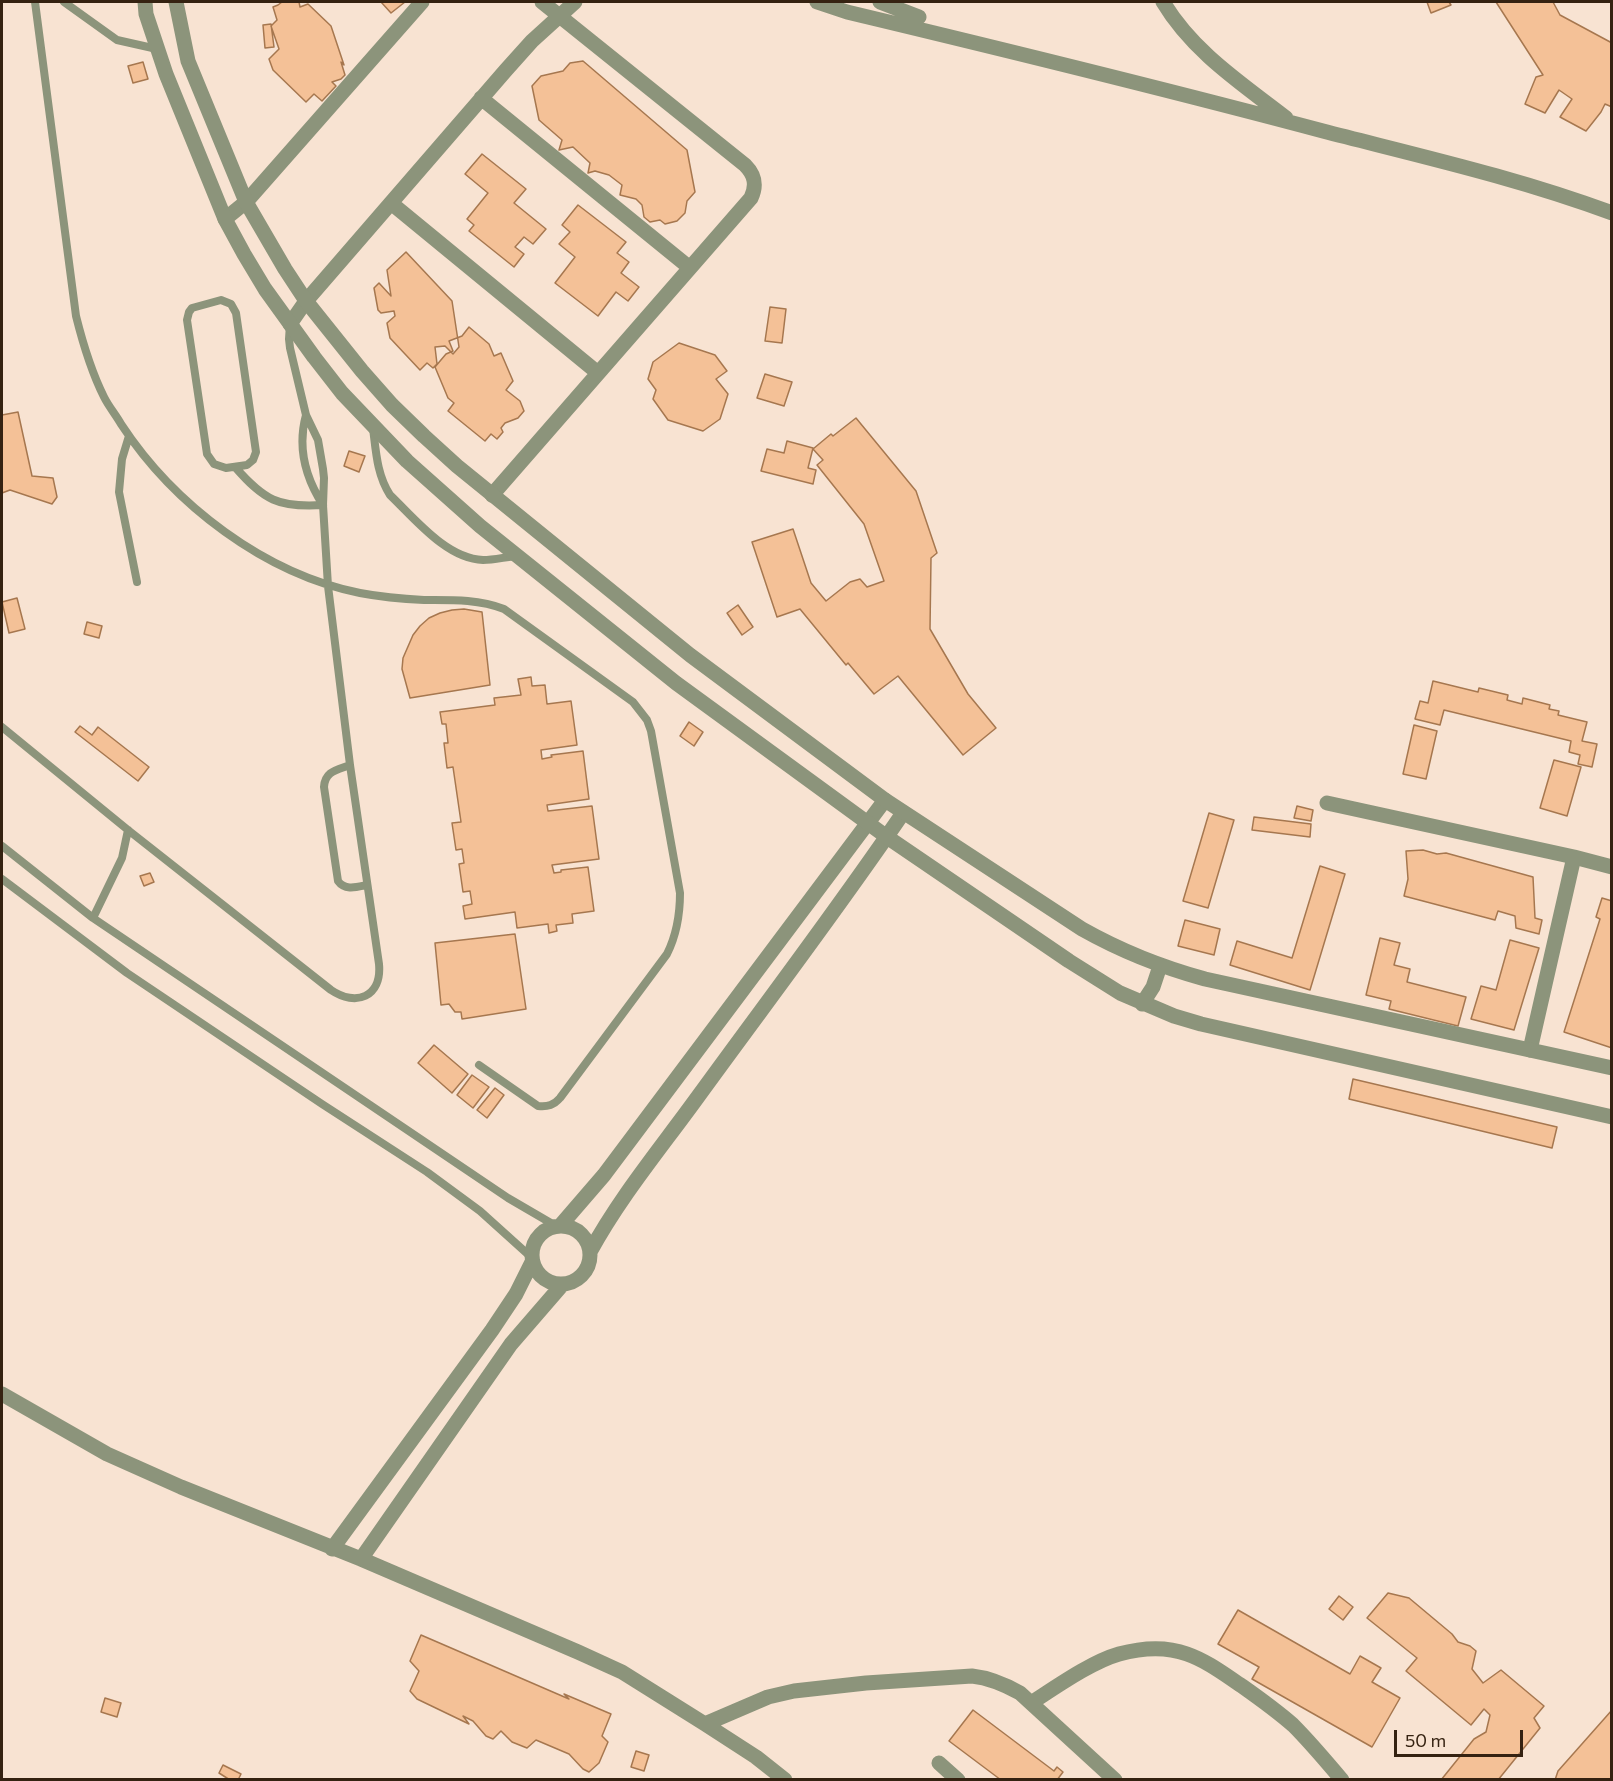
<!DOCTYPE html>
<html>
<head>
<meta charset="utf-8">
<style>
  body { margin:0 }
  #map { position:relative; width:1613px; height:1781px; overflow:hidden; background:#f8e3d2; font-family:Commissioner,sans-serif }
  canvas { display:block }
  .frame { position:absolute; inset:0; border:3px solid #352211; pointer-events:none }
  .scale { position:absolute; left:1394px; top:1730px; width:129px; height:27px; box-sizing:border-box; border:3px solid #352211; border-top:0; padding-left:8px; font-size:18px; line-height:21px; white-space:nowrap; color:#352211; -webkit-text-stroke:4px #f8e3d2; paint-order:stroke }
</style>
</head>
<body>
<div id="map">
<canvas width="1613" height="1781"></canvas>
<div class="frame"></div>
<div class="scale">50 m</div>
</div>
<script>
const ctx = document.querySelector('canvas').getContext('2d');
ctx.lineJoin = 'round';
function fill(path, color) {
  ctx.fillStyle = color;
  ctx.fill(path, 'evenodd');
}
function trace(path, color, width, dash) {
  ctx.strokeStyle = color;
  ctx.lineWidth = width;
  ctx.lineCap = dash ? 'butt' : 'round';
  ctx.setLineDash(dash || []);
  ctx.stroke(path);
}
const building = new Path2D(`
  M282,2H299L300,7L308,4L331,26L344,65L341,62L345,75L341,79L332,82L336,86L322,101L314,94L306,102L273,70L269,59L279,49L271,26L277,20L273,7L278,5Z
  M381,2H405L391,13Z
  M1427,2H1449L1451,5L1431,13Z
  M1496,2H1553L1560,15L1612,43V107L1605,104L1601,112L1586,131L1560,117L1572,99L1559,90L1545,113L1525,104L1536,77L1543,75Z
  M271,24L274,47L265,48L263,25Z
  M583,61L687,150L695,192L687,201L685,213L677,221L665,224L660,220L650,222L644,217L642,205L636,199L620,195L622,185L609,175L595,171L588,173L590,163L573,147L559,150L562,140L539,120L532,86L541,76L563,71L570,63Z
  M143,62L148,79L133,83L128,66Z
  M482,154L526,189L514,203L546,229L533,244L524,237L515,247L524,254L514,267L469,231L474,225L467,219L488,193L465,174Z
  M578,205L626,242L617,253L629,262L621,273L639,287L628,301L616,292L598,316L555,283L575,257L559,244L570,232L562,225Z
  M406,252L452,301L459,347L453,354L445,346L435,347L437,364L433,368L427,363L420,370L390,338L387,323L395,316L394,311L381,313L378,310L374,288L379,283L391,296L387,270Z
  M770,307L786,309L782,343L765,341Z
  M469,327L489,344L494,356L501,353L513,381L506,390L520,401L524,411L518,418L505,423L501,428L503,432L497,439L491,434L485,441L448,411L454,403L448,398L435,367L446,354L453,351L449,341L462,336Z
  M679,343L715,355L727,371L716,379L728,394L720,419L703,431L668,420L653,399L656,390L648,379L653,362Z
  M765,374L792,382L784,406L757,398Z
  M18,412L32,476L53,478L57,497L52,504L10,490L2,493V415Z
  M856,418L916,491L937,553L931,558L930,629L968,694L996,728L963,755L898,676L874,694L848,663L846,665L800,609L777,617L752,542L793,529L811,583L826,601L850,582L860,579L867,587L884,581L864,524L817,465L823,460L813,449L831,434L833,436Z
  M787,441L813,448L808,468L816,470L813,484L761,471L767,449L784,453Z
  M349,451L365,456L359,472L344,466Z
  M17,598L25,629L9,633L2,602Z
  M738,605L753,627L742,635L727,613Z
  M464,609L482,612L490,685L410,698L402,669L403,658L413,635L420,626L429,618L440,613L452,610Z
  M87,622L102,626L99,638L84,634Z
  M531,677L532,686L545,685L547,704L571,701L577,745L541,750L542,759L552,757L551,755L583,751L589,799L547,805L548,811L592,806L599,859L552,865L554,873L561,872V870L588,867L594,911L572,914L573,923L556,925L557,931L549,933L548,924L517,928L515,912L465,919L463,906L472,904L470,891L463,892L459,864L464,863L462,849L456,850L452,823L461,822L453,767L447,768L444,743H448L446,724H442L440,712L495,705L494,698L521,695L518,679Z
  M1433,681L1478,692L1479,688L1508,695L1507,700L1522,704L1523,698L1550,705L1549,709L1559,711L1558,715L1587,722L1582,741L1597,744L1592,767L1578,764L1580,755L1569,752L1571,741L1444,710L1440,725L1415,719L1420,701L1428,703Z
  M689,722L703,732L694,746L680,736Z
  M1414,725L1437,731L1426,779L1403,774Z
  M80,726L92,735L98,727L149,767L138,781L75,732Z
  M1554,760L1581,767L1567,816L1540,808Z
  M1297,806L1313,810L1311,821L1294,818Z
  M1209,813L1234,820L1208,908L1183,901Z
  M1254,817L1311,824L1310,837L1252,830Z
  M1423,850L1437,854L1446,853L1533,877L1535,918L1542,920L1539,934L1516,928L1515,916L1498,911L1495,920L1404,896L1408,879L1406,851Z
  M1320,866L1345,874L1310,990L1230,965L1237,941L1292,958Z
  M150,873L154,882L144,886L140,876Z
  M1602,898L1612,901V1048L1564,1032L1600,919L1596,917Z
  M1185,920L1220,929L1214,955L1178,946Z
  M515,934L526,1009L462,1019L461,1012H455L449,1004L441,1005L435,943Z
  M1380,938L1400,943L1394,965L1410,969L1407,982L1466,997L1458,1026L1389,1009L1391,1001L1366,995Z
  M1510,940L1539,948L1514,1030L1471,1019L1481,986L1496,990Z
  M434,1045L468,1074L452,1093L418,1063Z
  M472,1075L489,1087L473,1108L457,1095Z
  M1353,1079L1557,1127L1552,1148L1349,1099Z
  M495,1088L504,1095L487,1118L477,1110Z
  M1388,1593L1409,1598L1452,1634L1458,1642L1470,1646L1476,1651L1472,1669L1483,1683L1501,1670L1544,1706L1534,1718L1540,1728L1498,1780H1441L1474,1739L1486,1732L1490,1715L1484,1709L1471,1725L1406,1671L1417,1658L1367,1618Z
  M1339,1596L1353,1607L1343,1620L1329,1609Z
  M1238,1610L1350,1674L1360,1656L1381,1668L1372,1682L1400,1698L1372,1747L1252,1679L1259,1667L1218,1644Z
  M421,1635L569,1699L564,1694L611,1714L602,1736L608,1742L599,1763L589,1772L583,1769L569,1754L536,1740L527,1748L512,1742L501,1731L493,1739L486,1736L473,1721L463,1716L469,1724L417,1699L410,1691L419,1671L410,1661Z
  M105,1698L121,1703L117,1717L101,1712Z
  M973,1710L1054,1771L1057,1767L1063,1772L1057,1780H1001L949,1741Z
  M1612,1710V1780H1555L1558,1771Z
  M636,1751L649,1755L644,1771L631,1767Z
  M223,1765L241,1774L238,1780H230L219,1773Z`);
fill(building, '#f4c197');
trace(building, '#a6774f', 1.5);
trace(new Path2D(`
  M35,2L76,316C83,344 91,371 104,397C109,407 116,415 121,424C174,505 265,574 360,593C381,597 403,599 424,600C451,600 478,599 504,609L633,702L647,720L651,731L680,893C680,915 677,934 667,954L560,1098C554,1105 548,1107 538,1106L479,1065
  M64,2L117,40L157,49
  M221,300L231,304L236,313L256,452L253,460L247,465L226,468L214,464L207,454L187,320L189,312L192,308Z
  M306,415C297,448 305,477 323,505
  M373,428C376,452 377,475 390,495C415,519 447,559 483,560C494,560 505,557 516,556
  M129,436L122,459L119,492L137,582
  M235,467C264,500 278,508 323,505
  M2,727L128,830L331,990C356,1007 382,997 379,964L350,765L328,586L323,505L324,478L323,469L318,440L306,415L290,348L289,339L290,324
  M350,765C337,770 325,771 324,787L338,881C345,891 357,887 367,885
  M2,846L93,918L508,1198L556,1226
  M2,879L127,973L322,1104L427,1172L480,1211L531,1257
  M93,918L122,858L128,830`), '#8c947b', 8);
trace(new Path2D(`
  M817,2L847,12C1006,50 1165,89 1323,131C1420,156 1518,178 1612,213
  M880,2L919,17
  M1163,2C1193,52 1241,83 1286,118
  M481,98L690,268
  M391,203L598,373
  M225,219L246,202L422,2
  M290,324L306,301L506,70L532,41L575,2
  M492,495L751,198C757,185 755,175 745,165L542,2
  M1327,803L1574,857L1612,867
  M1530,1050L1574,857
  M532 1255a29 29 0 1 1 58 0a29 29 0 1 1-58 0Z
  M560,1226L604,1175L885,800
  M590,1252C620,1197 660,1149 697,1098C766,1003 837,910 903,813
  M2,1394L107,1454L181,1487L361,1559L578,1652L622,1672L705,1724L756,1757L785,1780
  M332,1549L492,1330L516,1294L532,1262
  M361,1559L511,1344L562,1285
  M1031,1703C1056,1687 1091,1662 1119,1654C1141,1648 1165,1646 1187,1654C1207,1661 1224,1674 1242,1686C1259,1698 1277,1711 1293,1725C1310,1742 1326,1761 1342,1780
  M705,1724L768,1697L794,1691L866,1683L972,1676C990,1678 1004,1684 1020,1693L1115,1780
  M939,1763L958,1780`), '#8c947b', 15);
trace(new Path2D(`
  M145,2L146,14L166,74L225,219L244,254L265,289L314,357L342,393L407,461L480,526L676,683L887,837L1069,961L1120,993L1174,1016L1201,1024L1612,1117
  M176,2L188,61L246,202L285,269L306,301L362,371L392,405L424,436L457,466L690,655L885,800L1082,929C1121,951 1161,967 1205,979L1612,1068
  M1142,1004L1153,987L1160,966`), '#8c947b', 15);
</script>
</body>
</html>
